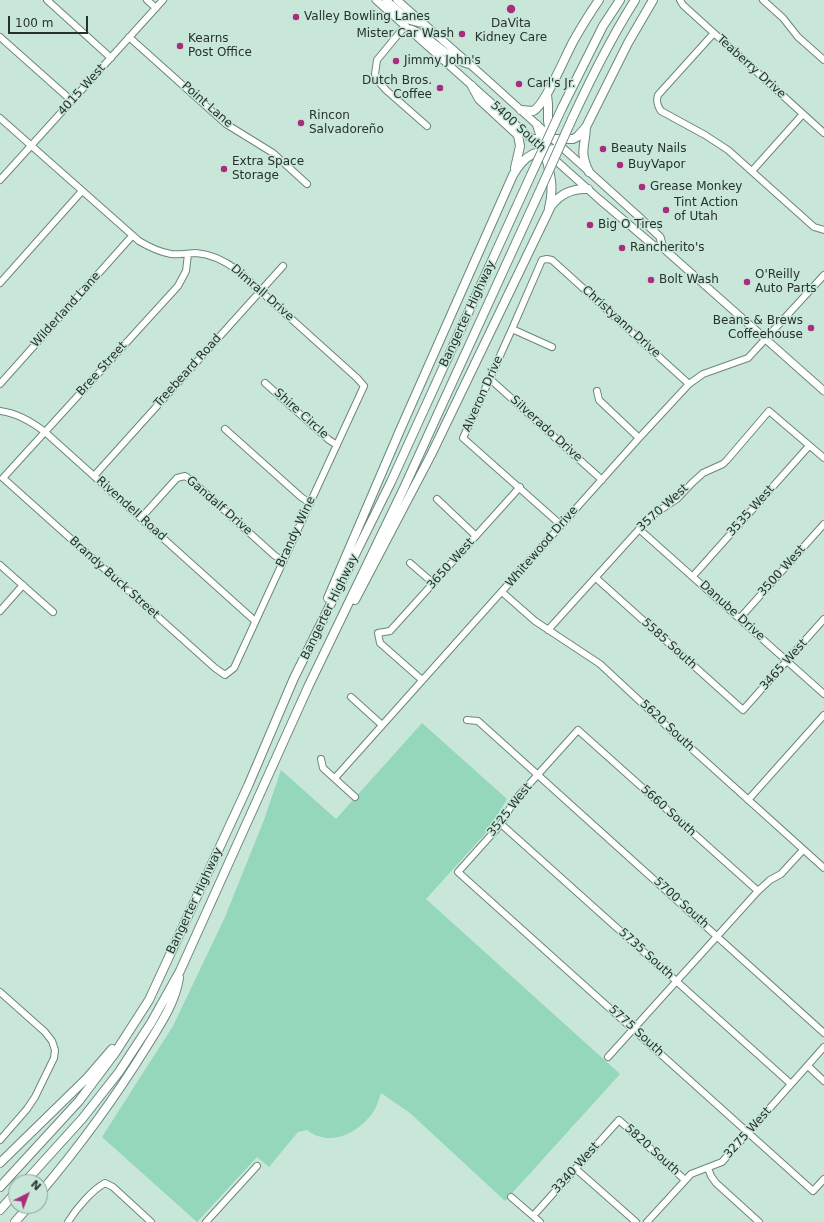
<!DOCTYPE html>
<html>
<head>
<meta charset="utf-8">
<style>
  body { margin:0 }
  #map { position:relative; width:824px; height:1222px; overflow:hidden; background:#c8e7d9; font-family:"DejaVu Sans",sans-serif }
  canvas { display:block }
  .north { position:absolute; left:8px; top:1174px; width:40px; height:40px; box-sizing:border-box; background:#c8e7d9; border:1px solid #889f94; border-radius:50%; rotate:42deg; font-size:11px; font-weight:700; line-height:16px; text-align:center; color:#27322d }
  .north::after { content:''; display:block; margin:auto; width:14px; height:18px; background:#aa2d7d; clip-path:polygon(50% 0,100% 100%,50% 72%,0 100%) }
  .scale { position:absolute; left:8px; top:16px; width:80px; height:18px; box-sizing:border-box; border:2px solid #27322d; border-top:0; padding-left:5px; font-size:12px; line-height:14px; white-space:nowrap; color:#27322d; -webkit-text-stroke:3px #c8e7d9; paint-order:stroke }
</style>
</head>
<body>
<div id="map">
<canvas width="824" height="1222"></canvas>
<div class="north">N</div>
<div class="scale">100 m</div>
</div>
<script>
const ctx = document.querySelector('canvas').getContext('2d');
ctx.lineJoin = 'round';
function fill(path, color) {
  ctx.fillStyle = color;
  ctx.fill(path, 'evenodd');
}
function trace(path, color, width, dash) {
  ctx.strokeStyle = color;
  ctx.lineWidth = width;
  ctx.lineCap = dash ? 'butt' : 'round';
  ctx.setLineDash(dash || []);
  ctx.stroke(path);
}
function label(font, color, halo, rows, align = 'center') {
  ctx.font = font + ' "DejaVu Sans",sans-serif';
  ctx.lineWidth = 3;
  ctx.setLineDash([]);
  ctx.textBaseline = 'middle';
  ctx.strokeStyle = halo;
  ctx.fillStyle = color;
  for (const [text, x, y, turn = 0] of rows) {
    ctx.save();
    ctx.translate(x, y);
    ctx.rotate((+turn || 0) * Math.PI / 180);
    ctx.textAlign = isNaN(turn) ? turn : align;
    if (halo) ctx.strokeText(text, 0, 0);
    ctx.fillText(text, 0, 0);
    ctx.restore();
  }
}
fill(new Path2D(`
  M422,723L507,799L498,814L491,823L493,825L426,899L620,1074L505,1201L410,1113L381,1093C379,1099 377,1105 374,1111C359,1133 330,1148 307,1130L298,1132L269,1167L257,1157L197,1222L102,1137L173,1026L225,917L264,820L281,770L336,819Z`), '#94d7ba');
const minor = new Path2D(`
  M47,0L111,58
  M147,0L156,8
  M680,0L683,5L824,133
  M763,0L783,18L798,37L824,60
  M405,26L377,60L375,74L379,82L386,90L427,126
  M714,33L658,95C656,101 657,105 661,111L705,135L728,150L814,227L824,230
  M0,37L72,101
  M129,37L226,124L273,153L307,184
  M0,118L139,241C149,247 159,252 171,254C180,255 188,253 196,253C211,254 225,261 237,270L357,378L364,386L234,668L225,675L215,668L3,478L178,286L186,271L188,254
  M752,171L803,114
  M0,180L163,0
  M0,283L82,191
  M512,329L552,347
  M490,379L602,480
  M265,383L329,440L337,445
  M0,384L132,236
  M597,391L599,400L639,438
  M0,411C17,413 32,422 45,432L255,621
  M225,429L301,497L310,503
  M94,476L283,266
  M437,499L476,536
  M141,518L177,478L185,476L191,480L274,555L283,561
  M561,525L463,438L512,329L542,260L547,259L552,260L689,384
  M639,529L824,694
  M410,563L433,583
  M0,565L53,612
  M693,576L809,446
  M596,578L743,710L824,619
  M502,592L535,621L600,664L673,732L824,868
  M0,611L23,585
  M740,618L824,524
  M548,630L651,516L677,499L692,483L703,473L723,464L727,460L769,411L824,458
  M422,680L380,643L378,633L390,631L520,487
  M351,697L382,725
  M467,720L478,721L824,1033
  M321,759L323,768L355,797
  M335,778L639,438L689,384L703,374L748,358L824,275
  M748,800L824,715
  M501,824L791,1084
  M758,891L578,730L514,801L501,824L458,872L813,1191L824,1179
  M0,992L45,1032L52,1041L55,1050L54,1058L35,1097L27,1109L0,1140
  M608,1057L758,891L770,880L781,874L803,850
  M808,1066L824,1081
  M708,1168L711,1176L716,1183L759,1222
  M576,1169L636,1222
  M511,1197L540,1222
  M533,1216L619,1120L685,1180
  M68,1222C76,1209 92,1190 105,1183L113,1187L151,1222
  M206,1222L257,1166
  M647,1222L691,1174L722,1162L824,1047`);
const major = new Path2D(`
  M376,0L600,200L653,245L663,248L824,391
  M386,0L409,20L420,23
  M397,0L482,75L637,215L660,237L663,248
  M411,29C433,37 444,57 467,64`);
const highway = new Path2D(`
  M472,86L479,99L518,135L520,146L515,168
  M547,95L548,104V121L551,137
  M562,108L603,26L620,0
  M521,110L533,111C545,106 566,54 574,40C582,26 590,13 599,0
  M572,119C591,78 611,38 635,0
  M537,125C540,133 542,141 544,149C549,170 555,186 549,208
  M586,127C585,148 579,151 589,172
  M532,139H573L577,137L586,127L628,43L653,0
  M328,598L401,428L513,175C526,152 537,151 562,148
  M355,600L431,455L551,206C560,194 572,188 588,189
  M0,1163L87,1078L112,1049
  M25,1182L82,1119L119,1072L151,1023L180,971L309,685L404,488L542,186
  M0,1187L79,1101L115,1053L149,1000L248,786L294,678L391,482L531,175
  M40,1193C79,1147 115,1098 147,1046C160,1025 175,1003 179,978
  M0,1210L16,1192
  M15,1222L29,1206`);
trace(minor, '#6b877a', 8);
trace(major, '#6b877a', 9);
trace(highway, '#6b877a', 10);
trace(minor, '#fff', 6);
trace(major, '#fff', 7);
trace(highway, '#fff', 8);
const highwayBridge = new Path2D(`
  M531,175L562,108
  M542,186L572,119`);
trace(highwayBridge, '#6b877a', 10, []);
trace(highwayBridge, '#fff', 8);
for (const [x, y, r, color] of [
  [511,9,5,"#aa2d7d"],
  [296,17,4,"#aa2d7d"],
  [462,34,4,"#aa2d7d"],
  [180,46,4,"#aa2d7d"],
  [396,61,4,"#aa2d7d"],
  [519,84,4,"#aa2d7d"],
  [440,88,4,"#aa2d7d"],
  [301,123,4,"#aa2d7d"],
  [603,149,4,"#aa2d7d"],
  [620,165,4,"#aa2d7d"],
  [224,169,4,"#aa2d7d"],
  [642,187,4,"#aa2d7d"],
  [666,210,4,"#aa2d7d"],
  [590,225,4,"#aa2d7d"],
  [622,248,4,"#aa2d7d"],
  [651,280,4,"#aa2d7d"],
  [747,282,4,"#aa2d7d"],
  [811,328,4,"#aa2d7d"]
]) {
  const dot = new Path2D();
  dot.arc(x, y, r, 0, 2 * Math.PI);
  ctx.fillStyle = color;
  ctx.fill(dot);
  trace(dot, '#c8e7d9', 1.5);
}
label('12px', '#27322d', '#c8e7d9', [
  ["Valley Bowling Lanes",304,17],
  ["DaVita",511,24,"center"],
  ["Kidney Care",511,38,"center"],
  ["Mister Car Wash",454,34,"right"],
  ["Kearns",188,39],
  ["Post Office",188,53],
  ["Jimmy John's",404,61],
  ["Dutch Bros.",432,81,"right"],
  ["Coffee",432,95,"right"],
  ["Carl's Jr.",527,84],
  ["Rincon",309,116],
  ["Salvadoreño",309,130],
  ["Beauty Nails",611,149],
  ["Extra Space",232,162],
  ["Storage",232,176],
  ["BuyVapor",628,165],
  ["Grease Monkey",650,187],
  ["Tint Action",674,203],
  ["of Utah",674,217],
  ["Big O Tires",598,225],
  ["Rancherito's",630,248],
  ["O'Reilly",755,275],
  ["Auto Parts",755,289],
  ["Bolt Wash",659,280],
  ["Beans & Brews",803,321,"right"],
  ["Coffeehouse",803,335,"right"]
], 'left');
label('12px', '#27322d', '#c8e7d9', [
  ["Teaberry Drive",751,67,42],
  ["4015 West",82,90,-48],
  ["Point Lane",207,105,41],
  ["5400 South",518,127,42],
  ["Dimrall Drive",262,293,41],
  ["Wilderland Lane",66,310,-48],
  ["Bangerter Highway",468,314,-65],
  ["Christyann Drive",621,322,42],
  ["Bree Street",102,369,-48],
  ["Treebeard Road",188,371,-48],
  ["Alveron Drive",483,394,-66],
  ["Shire Circle",301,414,42],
  ["Silverado Drive",546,429,42],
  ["Gandalf Drive",219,506,41],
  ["3570 West",663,508,-42],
  ["Rivendell Road",131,509,42],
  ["3535 West",751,511,-48],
  ["Brandy Wine",296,532,-65],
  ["Whitewood Drive",542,547,-49],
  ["3650 West",451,564,-48],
  ["3500 West",782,571,-48],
  ["Brandy Buck Street",114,578,42],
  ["Bangerter Highway",330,607,-64],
  ["Danube Drive",732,611,42],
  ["5585 South",669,644,42],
  ["3465 West",784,665,-48],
  ["5620 South",667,726,43],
  ["3525 West",510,810,-52],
  ["5660 South",668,811,42],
  ["Bangerter Highway",195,901,-65],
  ["5700 South",681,903,42],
  ["5735 South",646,954,42],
  ["5775 South",636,1031,42],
  ["3275 West",748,1133,-48],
  ["5820 South",652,1150,42],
  ["3340 West",576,1168,-48]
]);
</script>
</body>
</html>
